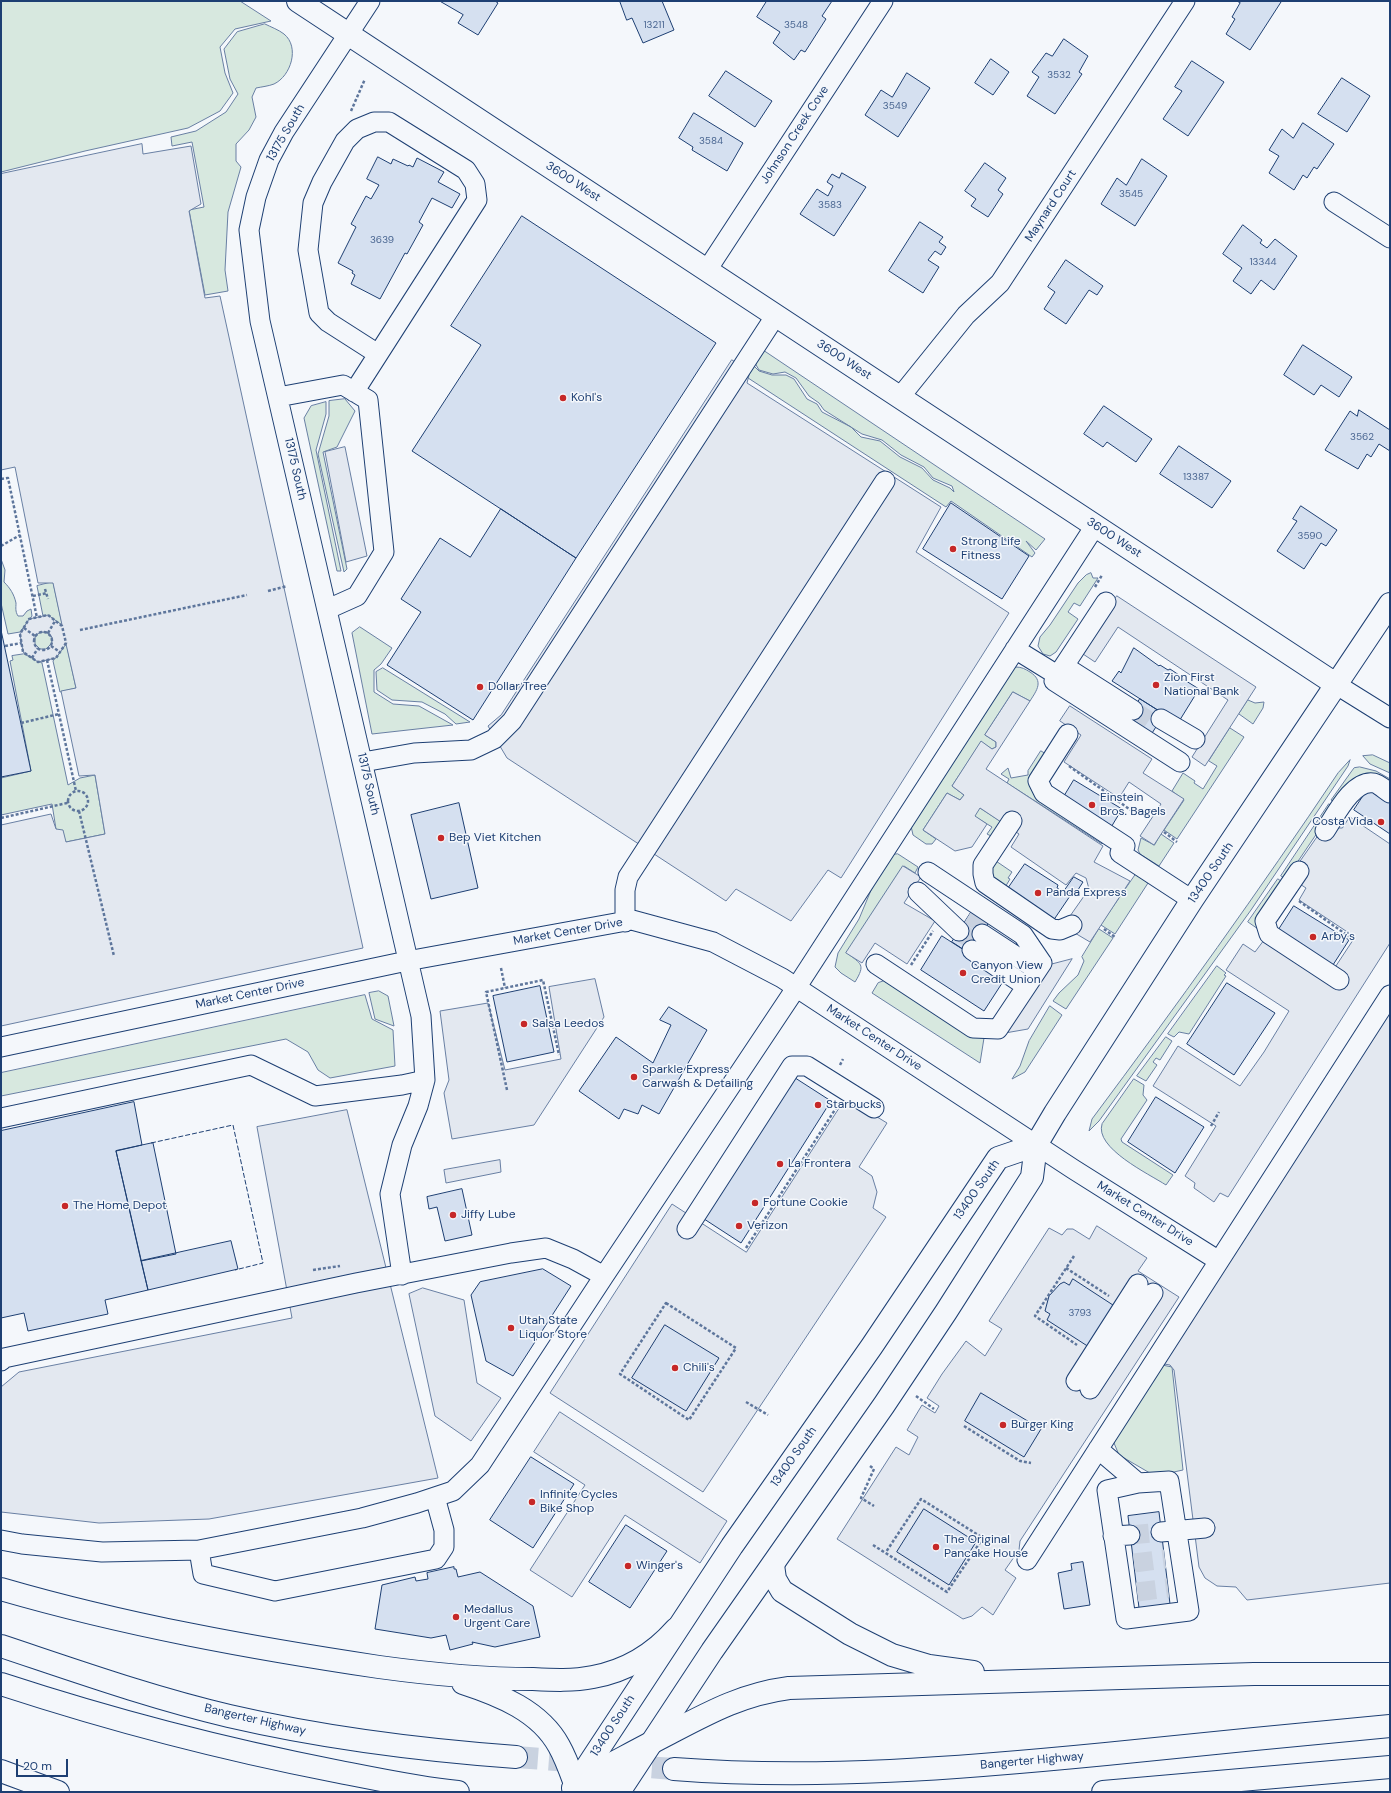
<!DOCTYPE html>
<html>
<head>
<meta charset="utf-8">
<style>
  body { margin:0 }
  #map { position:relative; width:1391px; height:1793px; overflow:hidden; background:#f4f7fb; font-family:"DM Sans",sans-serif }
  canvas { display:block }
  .frame { position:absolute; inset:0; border:2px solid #1d3f73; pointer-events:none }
  .scale { position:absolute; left:16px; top:1759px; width:52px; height:18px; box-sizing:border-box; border:2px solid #1d3f73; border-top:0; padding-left:5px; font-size:12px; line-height:14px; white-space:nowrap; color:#1d3f73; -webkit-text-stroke:3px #f4f7fb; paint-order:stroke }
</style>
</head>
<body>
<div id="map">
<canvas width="1391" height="1793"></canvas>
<div class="frame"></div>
<div class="scale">20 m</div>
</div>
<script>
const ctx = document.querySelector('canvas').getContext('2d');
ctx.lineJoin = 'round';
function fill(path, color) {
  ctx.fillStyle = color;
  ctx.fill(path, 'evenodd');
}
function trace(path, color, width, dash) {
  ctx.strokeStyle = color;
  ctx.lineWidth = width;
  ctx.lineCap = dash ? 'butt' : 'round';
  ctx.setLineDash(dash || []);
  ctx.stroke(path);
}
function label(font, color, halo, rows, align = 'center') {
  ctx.font = font + ' "DM Sans",sans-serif';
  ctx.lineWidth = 3;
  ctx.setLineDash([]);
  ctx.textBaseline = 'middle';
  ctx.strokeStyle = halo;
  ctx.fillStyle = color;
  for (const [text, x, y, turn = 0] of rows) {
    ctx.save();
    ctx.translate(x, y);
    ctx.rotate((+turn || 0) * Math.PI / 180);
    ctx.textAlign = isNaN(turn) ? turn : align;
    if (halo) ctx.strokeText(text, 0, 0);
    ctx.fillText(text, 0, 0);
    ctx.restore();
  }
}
const green = new Path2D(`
  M1,1H240L271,21L235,29L220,47L225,73L233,93L220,111L188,128L85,151L1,172Z
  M265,24C271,27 279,30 284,34C300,47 291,76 274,84C269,86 261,87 256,88L252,97L256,117L249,130L236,144V161L241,167L228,212L225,270L228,291L205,295L189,210L204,207L192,142L172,146L171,137L196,131L226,112L238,94L230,79L224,49L237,32Z
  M763,350L1045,539L1036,550L1026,541L1035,553L1032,557L951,501L946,507L745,376L753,365L759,371L772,375H786L794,379L807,399L817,404L822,412L851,427L861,437L880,441L900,457L922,468L933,480L950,488L954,492L952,486L933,478L924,467L901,455L882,440L862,434L824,410L819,403L809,396L796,378L785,372L773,374L759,370L755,363Z
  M345,399L355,411L337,447L323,452L347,569L344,572L318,454L329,416V401Z
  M326,402V414L316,450L341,571H337L304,418L311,406Z
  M1,559L5,570L4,582C10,588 14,594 16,603C16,608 15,611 18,616H23L27,611L31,609L32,616L20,632L8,634L1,603Z
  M1091,573L1093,578H1098L1080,606L1074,603L1068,612L1078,619L1056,652L1050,656L1043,654L1038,646L1040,637L1050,625L1078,583L1086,575Z
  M53,582L76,688L60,692L53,661L65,643L61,625L43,616L37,586Z
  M360,627L392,648L381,664L374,670V692L393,704L419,706L453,725L372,734L352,633Z
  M34 641a9 9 0 1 1 18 0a9 9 0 1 1-18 0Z
  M24,654L42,663L68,785L80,778L95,775L105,834L66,842L56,829L52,804L1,815V778L31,771L10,661L13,660L12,656Z
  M1016,667C1022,667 1025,669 1030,672C1044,681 1037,690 1030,701L1013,692L985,735L996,742V747L992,749L981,742L952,786L964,795L960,800L947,793L923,830L936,839L932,844H926L913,835L911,826L1011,669Z
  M383,668L470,722L456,724L445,714L422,702L392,700L377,690L376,672Z
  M1248,700L1255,703L1264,702L1263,708L1253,724L1239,714Z
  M1230,728L1244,737L1177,839L1164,830L1184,800L1172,791L1183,773L1195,781L1194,783L1203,789L1217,766L1209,761Z
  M1041,751L1048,755L1034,777L1104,841L1102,844L1007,783L1009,779L1001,774L1008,768L1011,778L1028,775V771Z
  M1373,755L1390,763V773L1370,764L1363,756Z
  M1350,760L1348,766L1251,910L1099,1121L1089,1131L1092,1119C1177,1005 1259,891 1338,773Z
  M1360,767L1376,771L1390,779V786C1379,782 1365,772 1355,778L1356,781L1337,804L1331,800L1351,772L1354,768Z
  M1329,804L1334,808L1286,879L1281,876Z
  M980,808L1000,821L1001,828L991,836L987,834L992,827L974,816Z
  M1161,834L1174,843L1159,866L1140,854L1138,850L1141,838L1154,845Z
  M898,854L918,867L915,873L904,866L847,953C861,964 866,964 855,982L841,973L835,967L838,953L859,919L874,883L891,855Z
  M993,859L1012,872L1008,878L1010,879L1004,889L990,880Z
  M1136,874L1148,883L1115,934L1101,925Z
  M1278,879L1284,883L1258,929L1248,922Z
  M1099,929L1113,938L1066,1009L1053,1001L1059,993L1078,975L1084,961L1082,957Z
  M1217,966L1226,973L1224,975L1226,976L1189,1034L1179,1032L1174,1037L1168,1034Z
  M884,981L975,1037L984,1038L980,1063L872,993L878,983Z
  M379,991L388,996L394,1026L375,1019L369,993Z
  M365,995L372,1019L393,1030L395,1066L330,1078L318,1070L308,1052L286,1039L1,1096V1073Z
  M1050,1006L1062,1015L1025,1072L1012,1079L1020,1066L1029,1041Z
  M1166,1037L1172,1041L1160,1060L1156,1058L1153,1062L1157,1065L1146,1081L1137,1076Z
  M1134,1079L1144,1085L1143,1095L1147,1100L1121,1139L1122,1142L1173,1175L1166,1185C1149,1174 1094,1148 1102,1124Z
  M1162,1365L1172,1367L1183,1470L1155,1476L1119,1455L1114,1443Z`);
fill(green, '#d7e8df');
trace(green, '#687fa3', 1);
const parking = new Path2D(`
  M142,144L143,154L191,146L201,204L189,211L205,298L220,296L363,948L1,1026V825L51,814L56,829L63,830L66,842L105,834L95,775L79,776L61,691L76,688L66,644L56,658L38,662L23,652L20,634L29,619L48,615L62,625L53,583H38L15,467L1,470V174ZM41,632H47L52,637V643L46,649H40L35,644V636Z
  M732,360L750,371L747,383L941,507L916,552L1009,613L841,878L828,870L791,921L736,889L726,901L507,758L488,726L501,715Z
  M345,447L367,556L346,562L325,452Z
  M1117,596L1256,687L1205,766L1192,757L1228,700L1118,627L1095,662L1080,652Z
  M1013,692L1030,701L986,769L1103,846L1094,862L1130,881L1090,942L1063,926L1089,889L1086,878L1076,873L1066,885L1011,847L1019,834L980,808L975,816L987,824L972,847L955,851L923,830L947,793L960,800L964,795L952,786L981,741L992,749L996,747V742L985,735Z
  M1070,706L1152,759L1143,773L1184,799L1154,845L1140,836L1161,804L1129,782L1119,798L1064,762L1081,735L1060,721Z
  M1350,817L1390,844V943L1228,1197L1220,1193L1214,1202L1194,1188L1195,1183L1185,1176L1216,1126L1153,1086L1178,1046L1240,1086L1264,1052L1289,1011L1226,970L1243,944L1255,952L1264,940L1328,978L1355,937L1299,900L1306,888L1289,877L1328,821L1337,828H1342Z
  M903,866L921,877L904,903L935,921L907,964L875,943L862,963L846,953Z
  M1072,959L1028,1029L1005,1033L1049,965Z
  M595,979L604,1017L534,1125L452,1139L444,1093L449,1080L440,1011L488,1003L505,1070L561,1059L549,987Z
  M1390,1010V1583L1247,1600L1236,1587L1217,1586L1205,1578L1199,1567L1174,1370L1170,1365L1164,1364Z
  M846,1098L887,1123L859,1167L872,1176L877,1192L873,1208L886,1217L703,1492L550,1393L672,1204L746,1252Z
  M347,1110L438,1478L209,1519L99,1523L1,1512V1387L19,1372L292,1318L257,1127Z
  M500,1160L501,1172L446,1183L444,1170Z
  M1097,1226L1147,1258L1138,1271L1179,1297L1020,1541L1019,1550L1005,1570L1016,1578L993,1615L982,1607L972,1616L963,1619L837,1539L896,1447L909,1455L918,1437L907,1430L922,1405L935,1413L939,1406L927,1398L942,1374L966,1341L985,1356L1002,1329L989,1321L1049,1228L1062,1235L1067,1229H1073L1089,1239Z
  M423,1288L464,1300L477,1383L501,1398L471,1441L435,1416L409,1294Z
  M560,1412L727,1521L700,1563L625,1515L572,1597L530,1570L585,1485L534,1452Z`);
fill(parking, '#e3e8f0');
trace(parking, '#687fa3', 1);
const building = new Path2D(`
  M440,1H495L498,3L478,35L458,23L463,15Z
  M620,1H662L674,30L643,43L632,18L627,20Z
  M767,1H832L822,16L826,19L805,52L801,50L794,60L773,43L780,32L757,17Z
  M1237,1H1278L1281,2L1250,50L1226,34L1235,19L1232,17L1240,3Z
  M1064,39L1088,56L1079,72L1082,74L1055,114L1027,96L1039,77L1032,72L1046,53L1052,56Z
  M991,59L1009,72L993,95L975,83Z
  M1192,61L1224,82L1188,136L1163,119L1182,91L1175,87Z
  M726,71L772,101L755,127L709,96Z
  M907,73L930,88L898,137L865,115L881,90L892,97Z
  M1342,78L1370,96L1347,132L1318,114Z
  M694,113L743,143L727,171L692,150L693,147L679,138Z
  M1303,123L1334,144L1317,169L1314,167L1307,178L1303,175L1294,190L1269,173L1279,156L1269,150L1282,129L1293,138Z
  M378,157L391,164L393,159L408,166L409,165L413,167L417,158L444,172L438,182L460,194L452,208L432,198L419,222L423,225L407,254L405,253L380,299L351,284L355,275L352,273L353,271L338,263L356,227L351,224L366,196L371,199L379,185L367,179Z
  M1142,159L1167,176L1135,226L1101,204L1117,178L1126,185Z
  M985,163L1006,178L998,190L1003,194L988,217L971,206L976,199L965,191Z
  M842,173L866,187L834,236L800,214L817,189L828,196L833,186L827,182L832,174L839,178Z
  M522,216L716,343L576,558L412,451L481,345L451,326Z
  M920,222L943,237L939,242L946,247L941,255L935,251L928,260L939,267L923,293L889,271Z
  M1243,225L1262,240L1260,243L1267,248L1275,239L1297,256L1274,290L1261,280L1251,294L1233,281L1242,268L1223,254Z
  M1066,260L1103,286L1097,295L1089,290L1066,324L1044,309L1055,292L1048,287Z
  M1303,345L1352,377L1339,397L1321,385L1314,395L1284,375Z
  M1104,406L1152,439L1136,462L1107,442L1103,447L1084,434Z
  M1359,410L1390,430V451L1379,444L1371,457L1367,454L1358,469L1325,450L1350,411L1357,416Z
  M1179,446L1231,481L1212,508L1160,474Z
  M951,503L1029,556L1002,599L923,549Z
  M1301,506L1337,530L1326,546L1321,543L1304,569L1277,551L1297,521L1293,519Z
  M501,509L576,558L473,720L387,665L421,612L401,599L440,538L470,557Z
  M1,630L31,771L1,777Z
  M1134,648L1159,666L1160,665L1168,670L1170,669L1179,675L1178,676L1199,689L1178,723L1112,681L1119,671L1121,673L1122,671Z
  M1140,699L1164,714L1149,738L1125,722Z
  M1074,780L1122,809L1110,829L1062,800Z
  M1368,789L1390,797V834L1354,810Z
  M459,803L478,888L431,899L411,815Z
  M1025,864L1058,885L1057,888L1070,896L1053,921L1007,890Z
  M1074,877L1083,882L1074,896L1065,890Z
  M1294,906L1349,940L1331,968L1276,934Z
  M972,911L989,922L969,953L952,942Z
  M942,936L1006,977L984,1011L921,970Z
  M1227,983L1275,1013L1234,1075L1187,1044Z
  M540,986L554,1052L507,1062L493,996Z
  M669,1007L707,1030L659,1114L642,1105L638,1114L624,1109L619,1119L579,1091L616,1037L653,1063L671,1025L660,1020Z
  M789,1074L831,1101L741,1243L698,1215Z
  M1156,1097L1204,1127L1175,1173L1128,1142Z
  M134,1102L142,1145L116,1151L148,1290L105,1300L108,1314L28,1331L24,1313L1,1318V1131Z
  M153,1143L176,1254L141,1261L116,1151Z
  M462,1189L472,1235L445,1241L437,1207L429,1209L427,1197Z
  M231,1241L238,1269L148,1290L141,1261Z
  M543,1269L571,1286L513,1376L486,1361L471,1295L480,1282Z
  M1073,1279L1116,1307L1089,1347L1047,1320L1050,1314L1045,1311L1049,1296L1060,1284L1064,1282L1069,1285Z
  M665,1325L719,1358L686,1411L632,1378Z
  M981,1393L1041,1429L1024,1457L965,1421Z
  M531,1457L574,1484L533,1548L490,1520Z
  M924,1509L976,1542L949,1585L897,1552Z
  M1159,1512L1170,1604L1139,1608L1128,1516Z
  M626,1525L667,1551L630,1608L589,1582Z
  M1083,1562L1090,1605L1064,1609L1058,1573L1072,1570L1071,1564Z
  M454,1567V1569H456L458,1577L480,1572L533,1606L540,1637L495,1647L472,1642L473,1644L450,1650L446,1635L431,1638L375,1629L382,1585L415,1577L416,1581L428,1579L427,1573Z`);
fill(building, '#d5e0f0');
trace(building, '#1d3f73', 1);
trace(new Path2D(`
  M1133,710L1156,726
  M969,915L987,926
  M959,931L976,943
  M1130,1535L1161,1532
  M1134,1563L1165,1559
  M1137,1592L1168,1588`), '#c9d2e0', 19, [19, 10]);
trace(new Path2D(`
  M516,1757L583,1762
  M619,1765L674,1769`), '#c9d2e0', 22, [22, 11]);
const minor = new Path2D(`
  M370,1L284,132L269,160L256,197L249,230L260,321L421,1016L425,1080L418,1106L402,1145L390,1194L402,1275
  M1334,202L1390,238
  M707,270L883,1
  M354,392L477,200L475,184L466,170L389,122H374L357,129L345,141L322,182L313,203L308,250L319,313L328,322L378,354
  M278,397L343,385L368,400L384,552L357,596L328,609
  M900,397L966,315L1000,283L1185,1
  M1015,649L1070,683
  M1064,666L1133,710
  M1058,675L1106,602
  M1054,681L1180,762
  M1337,685L1390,718
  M1161,719L1195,739
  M1068,734L1038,781L1044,793L1125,846
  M363,762L414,753L471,750L494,739L512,721L776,315
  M1012,821L983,865V874L985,883L1052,929L1060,930L1072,925
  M1325,831C1335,816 1353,779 1374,783C1379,784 1385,790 1390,793
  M1120,853L1192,900
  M1299,871L1265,921L1269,934L1339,980
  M928,872L1023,935L1042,963
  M918,892L959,931
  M625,922V890L628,877L885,481
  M982,934L1037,970
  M972,950L1026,986
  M876,964L973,1028L998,1029L1042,963
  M1,1047L407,961L632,920L713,942L782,978L1073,1169L1219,1261
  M1,1118L251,1065L315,1096L402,1085L425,1080
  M687,1229L792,1066H807L874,1108
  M1,1361L4,1358L356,1283L511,1253L546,1248L573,1259L604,1276
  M1076,1381L1138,1284
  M1090,1389L1153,1293
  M1098,1449L1138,1483L1107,1490L1126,1619L1189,1611L1169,1481L1138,1483
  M1161,1532L1205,1528
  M1113,1536L1130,1535
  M1,1540L22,1544L102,1552L199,1550L362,1518L417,1503L453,1491L480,1465L604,1276L796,988L1095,526
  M199,1550L203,1574L275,1591L436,1559L444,1547V1530L435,1497
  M1027,1560L1390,995`);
const major = new Path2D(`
  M298,1L1337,685
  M573,1788L732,1546L872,1346L998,1158L1036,1145
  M619,1792L712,1651L884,1405L946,1312L1032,1177L1036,1145L1055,1113L1192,900L1390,604`);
const highway = new Path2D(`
  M773,1565L775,1579L782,1591L850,1634L892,1655L929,1666L973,1672
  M1,1589C125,1625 252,1648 379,1667C430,1674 481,1679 533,1679C553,1680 573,1681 593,1677C626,1671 654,1654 676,1629
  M1,1646C76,1671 152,1698 229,1716C324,1738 419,1750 516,1757
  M463,1683C500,1695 540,1711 559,1746C567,1760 572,1776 578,1792
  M1,1684C111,1720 222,1749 335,1771C376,1779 417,1788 458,1792
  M674,1769C818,1780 963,1768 1106,1754C1201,1744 1295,1735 1390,1726
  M1,1771L58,1792
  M577,1782C608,1766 639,1749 670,1733C710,1712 743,1694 789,1688L1254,1674H1390
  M598,1792L627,1779
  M1103,1792L1390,1767`);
trace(minor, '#1d3f73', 21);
trace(major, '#1d3f73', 24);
trace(highway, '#1d3f73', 24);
trace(new Path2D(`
  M351,111L365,79
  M1,479L8,478L37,618
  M1,546L20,535
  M1095,587L1102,575
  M45,589L48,599
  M268,591L287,586
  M33,596L47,593
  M48,615L62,626L66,643L56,658L38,662L23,652L20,634L29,619Z
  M24,628L35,636
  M80,630L247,595
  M34 641a9 9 0 1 1 18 0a9 9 0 1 1-18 0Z
  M48,633L55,621
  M5,646L21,643
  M51,646L60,652
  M32,658L38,648
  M47,660L76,791
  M21,723L59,714
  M1069,766L1132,811
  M68 801a10 10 0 1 1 20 0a10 10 0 1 1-20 0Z
  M79,811L114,956
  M1,818L67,803
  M1164,832L1177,842
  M1299,901L1351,938
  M1104,929L1115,937
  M911,965L933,931
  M501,968L505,988
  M840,1065L843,1059
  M507,1090L486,992L543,980L559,1055
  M1211,1126L1219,1112
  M746,1248L838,1105
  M1074,1256L1035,1316L1077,1345
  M1066,1268L1109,1296
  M313,1270L340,1266
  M666,1303L736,1348L689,1420L620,1374Z
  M916,1396L934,1409
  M746,1402L768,1415
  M964,1426L1020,1461L1031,1463
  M870,1466L874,1469L861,1498L874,1506
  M873,1545L947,1592L983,1538L921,1499L886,1552`), '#5e769c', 2.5, [3, 2]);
trace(minor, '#f4f7fb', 19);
trace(major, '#f4f7fb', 22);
trace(highway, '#f4f7fb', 22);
trace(new Path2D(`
  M151,1143L233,1125L263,1263L235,1270`), '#1d3f73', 1, [5, 2]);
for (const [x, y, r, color] of [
  [563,398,4,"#c62828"],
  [953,549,4,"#c62828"],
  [1156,685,4,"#c62828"],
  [480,687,4,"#c62828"],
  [1092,805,4,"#c62828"],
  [1381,822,4,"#c62828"],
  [441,838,4,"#c62828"],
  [1038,893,4,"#c62828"],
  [1313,937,4,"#c62828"],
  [963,973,4,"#c62828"],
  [524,1024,4,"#c62828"],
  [634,1077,4,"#c62828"],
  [818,1105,4,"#c62828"],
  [780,1164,4,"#c62828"],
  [755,1203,4,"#c62828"],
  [65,1206,4,"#c62828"],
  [453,1215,4,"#c62828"],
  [739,1226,4,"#c62828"],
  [511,1328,4,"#c62828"],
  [675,1368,4,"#c62828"],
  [1003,1425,4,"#c62828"],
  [532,1502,4,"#c62828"],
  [936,1547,4,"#c62828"],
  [628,1566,4,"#c62828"],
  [456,1617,4,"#c62828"]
]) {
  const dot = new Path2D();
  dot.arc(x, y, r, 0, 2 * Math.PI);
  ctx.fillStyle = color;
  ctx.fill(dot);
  trace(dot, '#f4f7fb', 1.5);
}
label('10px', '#4b6792', null, [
  ["13211",654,25],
  ["3548",796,25],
  ["3532",1059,75],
  ["3549",895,106],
  ["3584",711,141],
  ["3545",1131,194],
  ["3583",830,205],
  ["3639",382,240],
  ["13344",1263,262],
  ["3562",1362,437],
  ["13387",1196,477],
  ["3590",1310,536],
  ["3793",1080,1313]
]);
label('12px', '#1d3f73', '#f4f7fb', [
  ["13175 South",286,133,-60],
  ["Johnson Creek Cove",795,135,-57],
  ["3600 West",573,182,33],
  ["Maynard Court",1051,206,-57],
  ["3600 West",844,360,33],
  ["13175 South",295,469,77],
  ["3600 West",1114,538,33],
  ["13175 South",368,784,77],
  ["13400 South",1211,873,-56],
  ["Market Center Drive",568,932,-10],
  ["Market Center Drive",250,994,-12],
  ["Market Center Drive",874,1038,33],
  ["13400 South",977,1190,-55],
  ["Market Center Drive",1145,1214,32],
  ["13400 South",794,1457,-55],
  ["Bangerter Highway",255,1720,13],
  ["13400 South",613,1726,-57],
  ["Bangerter Highway",1032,1761,-5]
]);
label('12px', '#1d3f73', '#f4f7fb', [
  ["Kohl's",571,398],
  ["Strong Life",961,542],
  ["Fitness",961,556],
  ["Zion First",1164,678],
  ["National Bank",1164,692],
  ["Dollar Tree",488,687],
  ["Einstein",1100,798],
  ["Bros. Bagels",1100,812],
  ["Costa Vida",1373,822,"right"],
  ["Bep Viet Kitchen",449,838],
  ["Panda Express",1046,893],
  ["Arby's",1321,937],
  ["Canyon View",971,966],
  ["Credit Union",971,980],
  ["Salsa Leedos",532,1024],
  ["Sparkle Express",642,1070],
  ["Carwash & Detailing",642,1084],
  ["Starbucks",826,1105],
  ["La Frontera",788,1164],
  ["Fortune Cookie",763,1203],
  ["The Home Depot",73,1206],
  ["Jiffy Lube",461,1215],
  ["Verizon",747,1226],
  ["Utah State",519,1321],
  ["Liquor Store",519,1335],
  ["Chili's",683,1368],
  ["Burger King",1011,1425],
  ["Infinite Cycles",540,1495],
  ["Bike Shop",540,1509],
  ["The Original",944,1540],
  ["Pancake House",944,1554],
  ["Winger's",636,1566],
  ["Medallus",464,1610],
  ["Urgent Care",464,1624]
], 'left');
</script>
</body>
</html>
